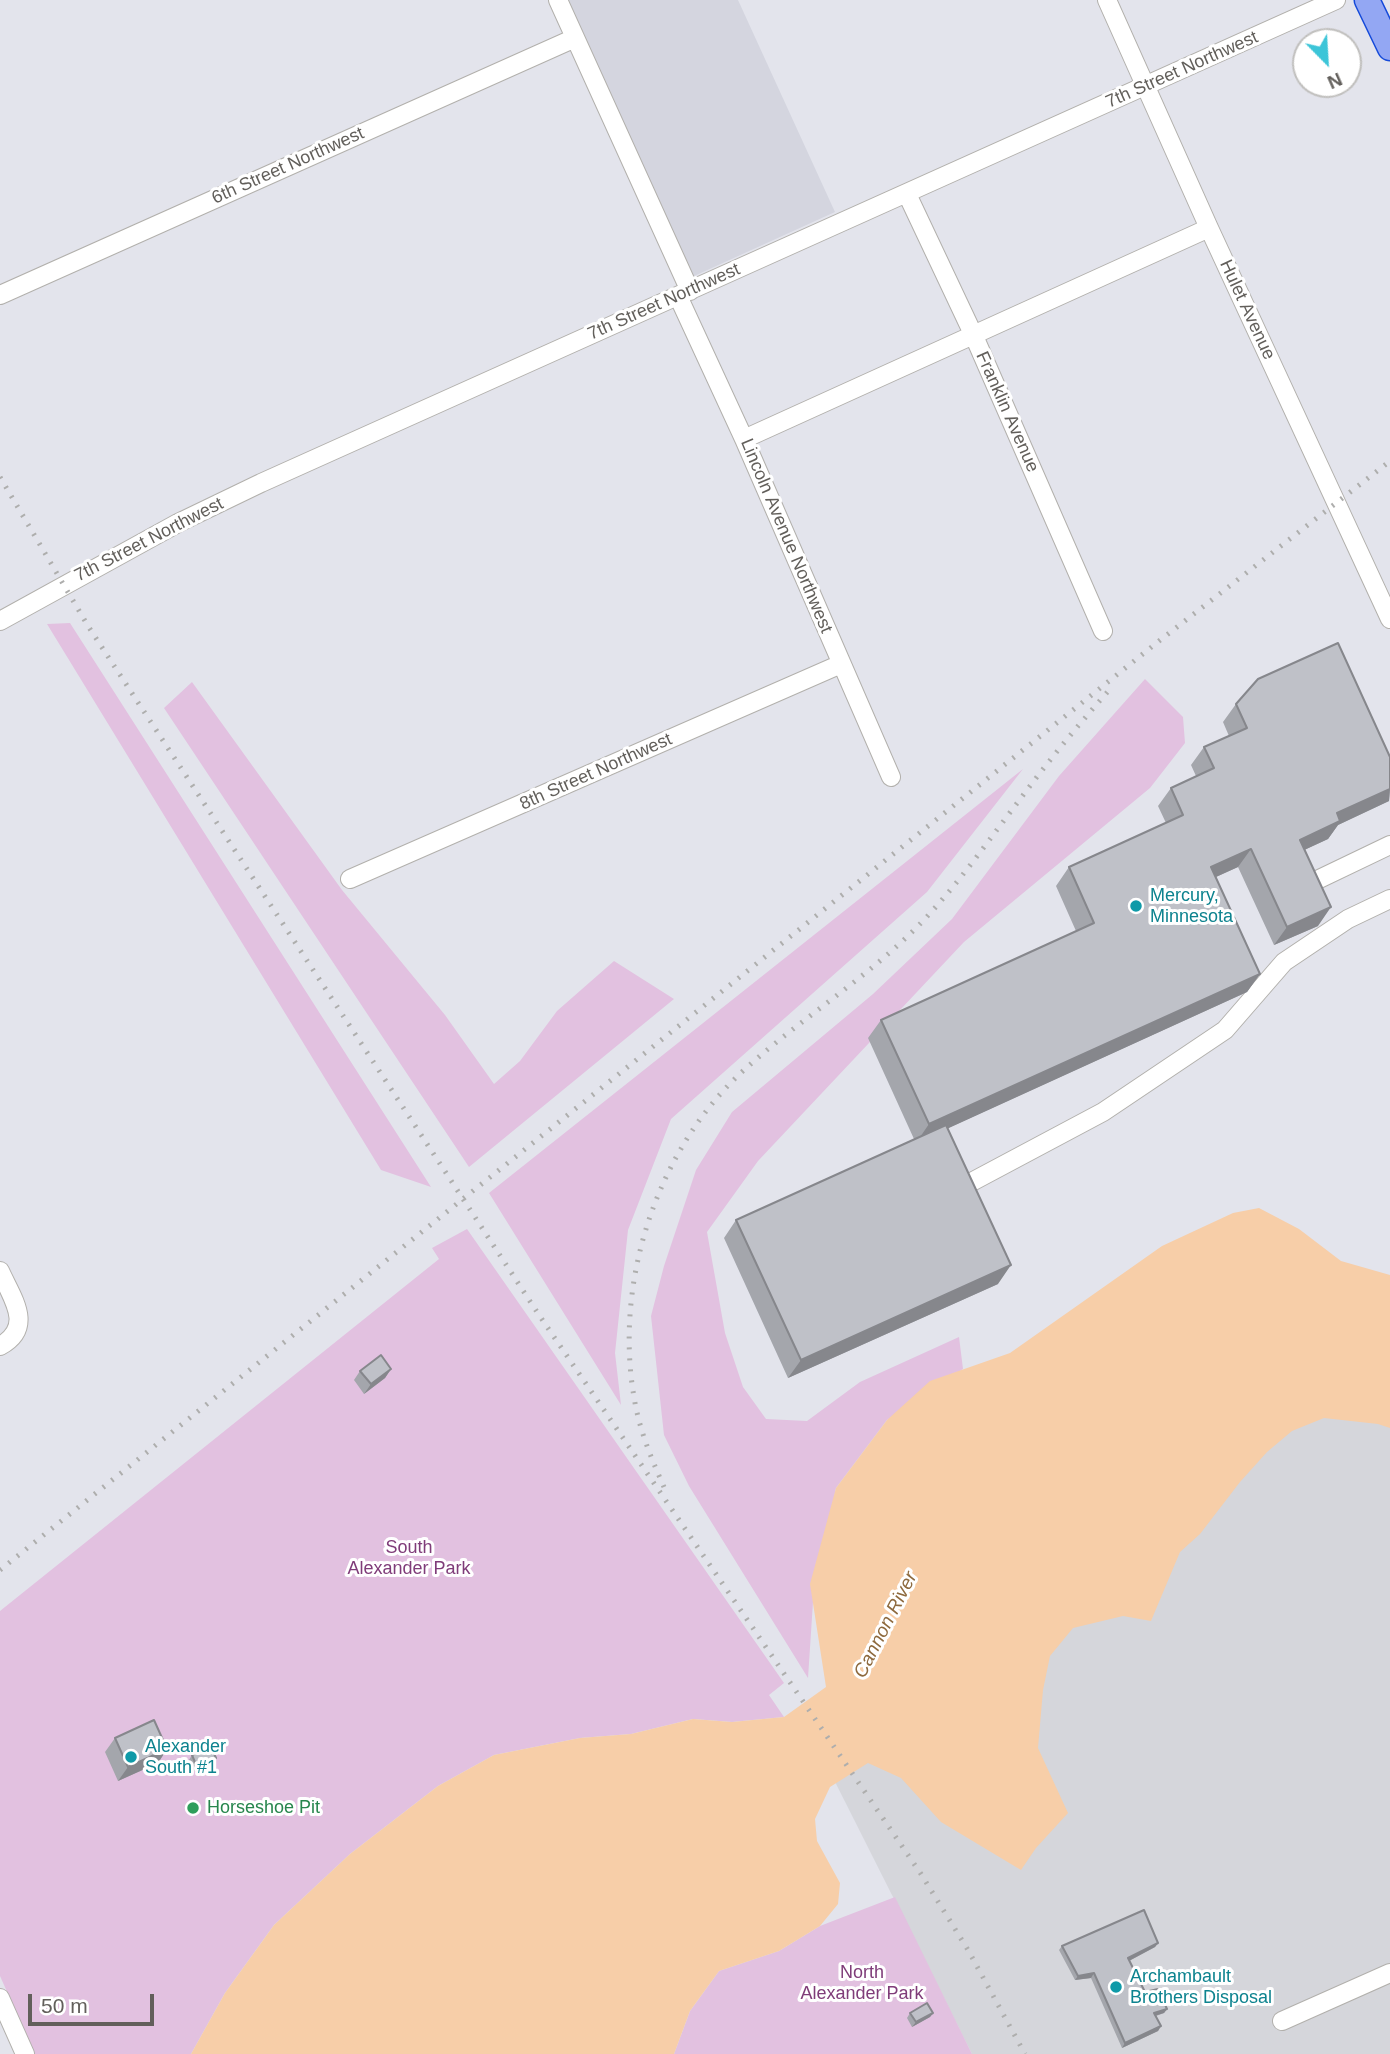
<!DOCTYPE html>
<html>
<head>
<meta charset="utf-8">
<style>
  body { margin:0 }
  #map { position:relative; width:1390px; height:2054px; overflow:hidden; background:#e3e4ec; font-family:Arial,sans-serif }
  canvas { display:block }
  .north { position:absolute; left:1292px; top:28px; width:70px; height:70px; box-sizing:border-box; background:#fff; border:2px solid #c0bfbd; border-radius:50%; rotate:156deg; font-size:19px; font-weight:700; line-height:28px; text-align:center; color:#625f5b }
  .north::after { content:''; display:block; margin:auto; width:24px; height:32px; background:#3cc5d8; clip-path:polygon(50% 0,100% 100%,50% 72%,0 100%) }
  .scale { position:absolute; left:28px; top:1994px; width:126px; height:32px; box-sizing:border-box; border:4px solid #625f5b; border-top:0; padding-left:9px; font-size:21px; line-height:24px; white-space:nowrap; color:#625f5b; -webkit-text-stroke:5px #fff; paint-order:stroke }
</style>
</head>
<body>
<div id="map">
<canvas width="1390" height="2054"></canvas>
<div class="north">N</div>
<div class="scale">50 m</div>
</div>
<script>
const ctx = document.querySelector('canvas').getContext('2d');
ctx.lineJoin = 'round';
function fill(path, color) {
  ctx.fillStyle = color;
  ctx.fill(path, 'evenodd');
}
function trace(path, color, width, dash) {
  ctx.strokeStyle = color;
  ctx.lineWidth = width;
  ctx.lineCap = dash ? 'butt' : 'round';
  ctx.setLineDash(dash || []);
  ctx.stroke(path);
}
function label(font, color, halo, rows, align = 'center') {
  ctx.font = font + ' Arial,sans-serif';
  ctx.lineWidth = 6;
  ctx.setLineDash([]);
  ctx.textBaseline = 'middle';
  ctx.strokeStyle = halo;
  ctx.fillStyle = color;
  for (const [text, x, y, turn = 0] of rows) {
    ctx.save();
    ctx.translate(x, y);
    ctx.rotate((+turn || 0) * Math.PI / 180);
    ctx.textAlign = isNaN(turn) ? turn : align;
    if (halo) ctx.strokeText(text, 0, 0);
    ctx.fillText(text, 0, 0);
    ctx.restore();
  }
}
fill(new Path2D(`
  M1390,1388V2054H972L821,1754L1177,1404Z`), '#d5d6db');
fill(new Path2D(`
  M565,0H738L835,212L692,277Z`), '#d4d5df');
fill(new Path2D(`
  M70,623L431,1187L381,1170L47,624Z
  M1145,679L1183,717L1185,743L1150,788L964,942L758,1161L707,1232L725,1333L743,1387L766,1419L807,1421L860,1382L959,1337L963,1369L887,1420L836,1488L813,1602L808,1678L689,1486L664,1435L651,1316L664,1266L696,1170L732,1112L873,994L952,919L1059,776Z
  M192,682L342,890L445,1015L494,1084L520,1061L557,1011L614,961L674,999L469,1167L164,708Z
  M1023,769L927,892L671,1119L628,1230L615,1353L621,1405L489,1193Z
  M467,1229L784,1683L769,1695L784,1717L732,1722L693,1719L631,1734L580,1738L494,1755L438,1786L350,1854L274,1925L225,1993L191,2054H35L0,1976V1611L439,1259L432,1248Z
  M895,1897L972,2054H674L690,2011L719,1971L779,1951L820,1926Z`), '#e2c1e0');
fill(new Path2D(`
  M1259,1208L1299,1229L1341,1261L1390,1275V1428L1378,1424L1324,1418L1292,1431L1267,1452L1240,1482L1200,1534L1180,1552L1151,1621L1123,1616L1073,1628L1050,1656L1043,1690L1038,1748L1068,1813L1036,1848L1021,1870L941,1822L901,1778L868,1763L830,1787L815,1819L817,1841L840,1883L838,1904L820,1926L779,1951L719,1971L690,2011L674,2054H191L225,1993L274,1925L350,1854L438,1786L494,1755L580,1738L631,1734L693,1719L732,1722L784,1717L826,1687L810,1584L836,1488L887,1420L930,1381L1010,1353L1162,1246L1233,1213Z`), '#f7cea8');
const minor = new Path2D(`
  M558,0L690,291
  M1107,0L1209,228L1390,619
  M907,194L974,336L1103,631
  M0,295L575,38
  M678,296L744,439L891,777
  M744,439L1209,228
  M0,621L178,523L261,483L1336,0
  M350,879L841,664
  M1315,881L1390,845
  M964,1186L1103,1112L1225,1030L1284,962L1348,919L1390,899
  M0,1271C12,1298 35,1327 0,1346
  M0,1998L25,2054
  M1282,2021L1390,1973`);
const highway = new Path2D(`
  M1367,0L1390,48`);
trace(minor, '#b2b0ac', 20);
trace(highway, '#154ad9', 27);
trace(minor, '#fff', 18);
trace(highway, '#93a7f3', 24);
trace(new Path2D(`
  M0,477L88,626L539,1315L921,1874L968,1950L1025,2054
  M664,1487C651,1458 639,1429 634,1397C614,1282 657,1149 744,1070C800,1019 866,979 919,925C957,886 988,841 1021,798C1049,760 1080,723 1111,688
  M0,1570L1159,641L1390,461`), '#aeaead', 5, [2, 9]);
fill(new Path2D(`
  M1236,704L1390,789L1389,801L1338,825L1328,839L1304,850L1318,926L1274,945L1238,867L1216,877L1260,974L1247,992L948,1128L998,1284L788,1378L724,1238L736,1220L914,1139L868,1038L881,1020L1076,931L1056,886L1069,867L1166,823L1158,806L1171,788L1196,776L1191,765L1204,747L1229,736L1223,722Z
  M391,1369L385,1378L364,1394L354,1380L360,1371Z
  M115,1738L167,1749L158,1763L118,1781L105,1752Z
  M192,1755L213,1763L194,1771L189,1760Z
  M1158,1943L1155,1947L1129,1961L1145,1992L1167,2009L1164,2013L1156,2016L1161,2026L1158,2031L1122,2048L1091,1978L1075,1980L1059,1950L1062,1946Z
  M910,2013H933L930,2017L912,2027L907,2018Z`), '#a4a6ac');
fill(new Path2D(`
  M1390,789L1389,801L1338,825L1328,839L1287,858L1300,840L1337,813Z
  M1251,849L1238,867L1198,885L1211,867Z
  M1331,907L1318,926L1274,945L1287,927Z
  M1260,974L1247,992L916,1143L929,1124Z
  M1011,1265L998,1284L788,1378L801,1360Z
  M391,1369L385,1378L364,1394L371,1384Z
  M167,1749L158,1763L118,1781L128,1767Z
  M216,1758L213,1763L194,1771L197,1767Z
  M1158,1943L1155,1947L1125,1963L1128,1958Z
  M1094,1973L1091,1978L1075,1980L1078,1976Z
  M1167,2009L1164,2013L1151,2017L1154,2013Z
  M933,2013L930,2017L912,2027L916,2022Z
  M1161,2026L1158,2031L1122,2048L1125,2043Z`), '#86878c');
const building = new Path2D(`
  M1338,643L1390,757V789L1337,813L1340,821L1300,840L1331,907L1287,927L1251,849L1211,867L1260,974L929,1124L881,1020L1094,923L1069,867L1183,815L1171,788L1214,768L1204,747L1247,728L1236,704L1258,679Z
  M946,1125L1011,1265L801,1360L736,1220Z
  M381,1355L391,1369L371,1384L360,1371Z
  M154,1720L167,1749L128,1767L115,1738Z
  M211,1747L216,1758L197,1767L192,1755Z
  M1144,1910L1158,1943L1128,1958L1145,1992L1158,1989L1167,2009L1154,2013L1161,2026L1125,2043L1094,1973L1078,1976L1062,1946Z
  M927,2003L933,2013L916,2022L910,2013Z`);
fill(building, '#bfc1c8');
trace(building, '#86878c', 2);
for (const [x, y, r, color] of [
  [1136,906,7,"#0f9aa8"],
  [131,1757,7,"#0f9aa8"],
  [193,1808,7,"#2e9e5b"],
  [1116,1987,7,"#0f9aa8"]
]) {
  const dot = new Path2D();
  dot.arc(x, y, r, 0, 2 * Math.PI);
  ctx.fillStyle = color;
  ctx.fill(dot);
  trace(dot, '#fff', 2.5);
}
label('18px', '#625f5b', '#fff', [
  ["7th Street Northwest",1182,70,-24],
  ["6th Street Northwest",288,166,-24],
  ["7th Street Northwest",664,302,-24],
  ["Hulet Avenue",1247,310,65],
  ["Franklin Avenue",1007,412,66],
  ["Lincoln Avenue Northwest",786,536,67],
  ["7th Street Northwest",149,540,-27],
  ["8th Street Northwest",596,772,-24]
]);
label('18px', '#0d838f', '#fff', [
  ["Mercury,",1150,896],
  ["Minnesota",1150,917],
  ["Alexander",145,1747],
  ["South #1",145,1768],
  ["Archambault",1130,1977],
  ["Brothers Disposal",1130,1998]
], 'left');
label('18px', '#7f3c79', '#fff', [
  ["South",409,1548],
  ["Alexander Park",409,1569],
  ["North",862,1973],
  ["Alexander Park",862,1994]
]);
label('18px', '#27864d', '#fff', [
  ["Horseshoe Pit",207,1808]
], 'left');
label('italic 19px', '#8e6a3e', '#fff', [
  ["Cannon River",886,1625,-63]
]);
</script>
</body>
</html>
